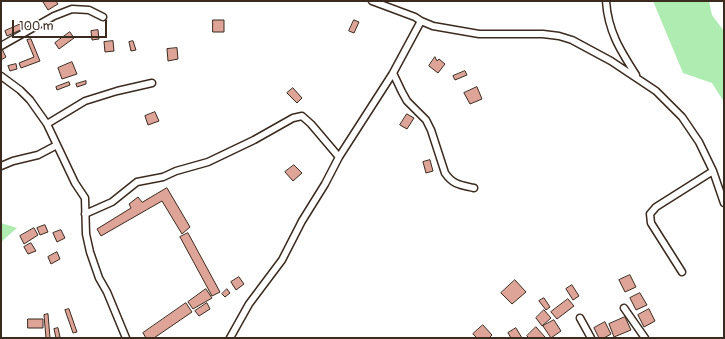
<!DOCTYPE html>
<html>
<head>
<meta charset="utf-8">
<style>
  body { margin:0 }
  #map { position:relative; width:725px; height:339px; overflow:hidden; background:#fff; font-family:Pangolin,sans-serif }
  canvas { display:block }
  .frame { position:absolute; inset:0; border:2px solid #3b2a1e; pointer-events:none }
  .scale { position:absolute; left:12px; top:20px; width:95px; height:18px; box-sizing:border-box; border:2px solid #3b2a1e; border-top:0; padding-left:5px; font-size:12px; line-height:14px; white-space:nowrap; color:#3b2a1e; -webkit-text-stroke:3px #fff; paint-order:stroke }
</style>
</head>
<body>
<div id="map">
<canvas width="725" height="339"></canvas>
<div class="frame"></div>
<div class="scale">100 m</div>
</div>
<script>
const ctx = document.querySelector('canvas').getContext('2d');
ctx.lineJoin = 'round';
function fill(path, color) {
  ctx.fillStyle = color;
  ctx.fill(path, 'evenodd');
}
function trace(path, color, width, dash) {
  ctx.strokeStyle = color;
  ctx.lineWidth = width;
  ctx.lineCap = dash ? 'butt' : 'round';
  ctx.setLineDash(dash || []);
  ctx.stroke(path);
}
fill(new Path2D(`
  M653,1H709L712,15L724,31V102L712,83L683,73Z
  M1,223L17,228L1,242Z`), '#afecb2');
const building = new Path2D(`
  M46,1H56L58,4L48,10L43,2Z
  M213,20H224V32H213Z
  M354,20L359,22L354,33L349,31Z
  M23,23L25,28L7,36L5,31Z
  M98,30L99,39L92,40L91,31Z
  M70,32L74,38L59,49L55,43Z
  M31,39L40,61L21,68L19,63L34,57L27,40Z
  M113,41L114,51L105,52L104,42Z
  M133,41L136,50L131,51L129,42Z
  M177,48L178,59L168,61L167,49Z
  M1,49H2L6,57L1,60Z
  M435,57L437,61L439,59L445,64L438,73L429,66Z
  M72,62L77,74L62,79L58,68Z
  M16,64L17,69L10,71L8,66Z
  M465,71L467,75L455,80L453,76Z
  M86,81V84L77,87L76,84Z
  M69,82L70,85L57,90L56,87Z
  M477,87L482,99L470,104L464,93Z
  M293,88L302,98L297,103L287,93Z
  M155,112L159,121L148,125L145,116Z
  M407,114L414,118L407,129L400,125Z
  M430,160L433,171L426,173L423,162Z
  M294,165L302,173L293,181L285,172Z
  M167,188L190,227L182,234L162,201L101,236L97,229L131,208L129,204L138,197L142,202Z
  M45,225L48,232L40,235L37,228Z
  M34,228L38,235L24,244L20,236Z
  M61,230L65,238L57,242L53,233Z
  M188,233L220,292L212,296L180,237Z
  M31,243L36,251L28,254L24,247Z
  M57,252L60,259L51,264L48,257Z
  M630,275L636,287L625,292L619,280Z
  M239,277L244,284L236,290L231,282Z
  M515,280L526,292L512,304L501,293Z
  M572,285L579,296L573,300L566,289Z
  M206,289L212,298L193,309L188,302Z
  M227,289L230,293L225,297L222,294Z
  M640,293L647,305L636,310L630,298Z
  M544,298L550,307L546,310L539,301Z
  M568,299L574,306L557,319L551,312Z
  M186,303L192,312L154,338H146L143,333Z
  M207,303L210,309L199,316L195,311Z
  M69,309L77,332L73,333L65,310Z
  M649,309L655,321L644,327L638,315Z
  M544,310L551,318L542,326L536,318Z
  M48,314L50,338H46L44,315Z
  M625,317L631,330L614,337L609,324Z
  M28,319H43V328H28Z
  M554,320L561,331L551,338L543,326Z
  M605,322L611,334L604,338H599L594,328Z
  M483,325L492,335L489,338H477L473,334Z
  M536,327L545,337L544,338H529L527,336Z
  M58,328L60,337L56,338L54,329Z
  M516,328L522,338H511L508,333Z`);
fill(building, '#dda497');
trace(building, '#3b2a1e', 1);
const street = new Path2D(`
  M372,1L415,17L421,21L433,26L479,34H543L559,36L572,40L611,61L656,91L682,117L699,142L713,171L724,203
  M606,1C608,31 620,50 636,75
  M1,46L54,16L72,9L89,10L103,17
  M393,73L402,92L407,101L426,120L431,130L445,173C453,185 461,185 474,188
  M1,76L20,90L30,100L47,124L75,183L85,198L86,234L90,252L99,278L107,292L126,338
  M47,124L85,101L117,91L152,83
  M1,166L13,161L38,155L57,145
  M85,214L112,202L137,182L163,177L176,171L208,162L254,140L293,118L302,116L311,124L339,157
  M682,272L651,223L650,214L656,207L713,171
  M624,308L645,338
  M580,318L591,338
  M230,338L249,304L282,260L302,221L325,184L339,157L393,73L421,21`);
trace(street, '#3b2a1e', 9);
trace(street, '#fff', 6);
</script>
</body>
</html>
